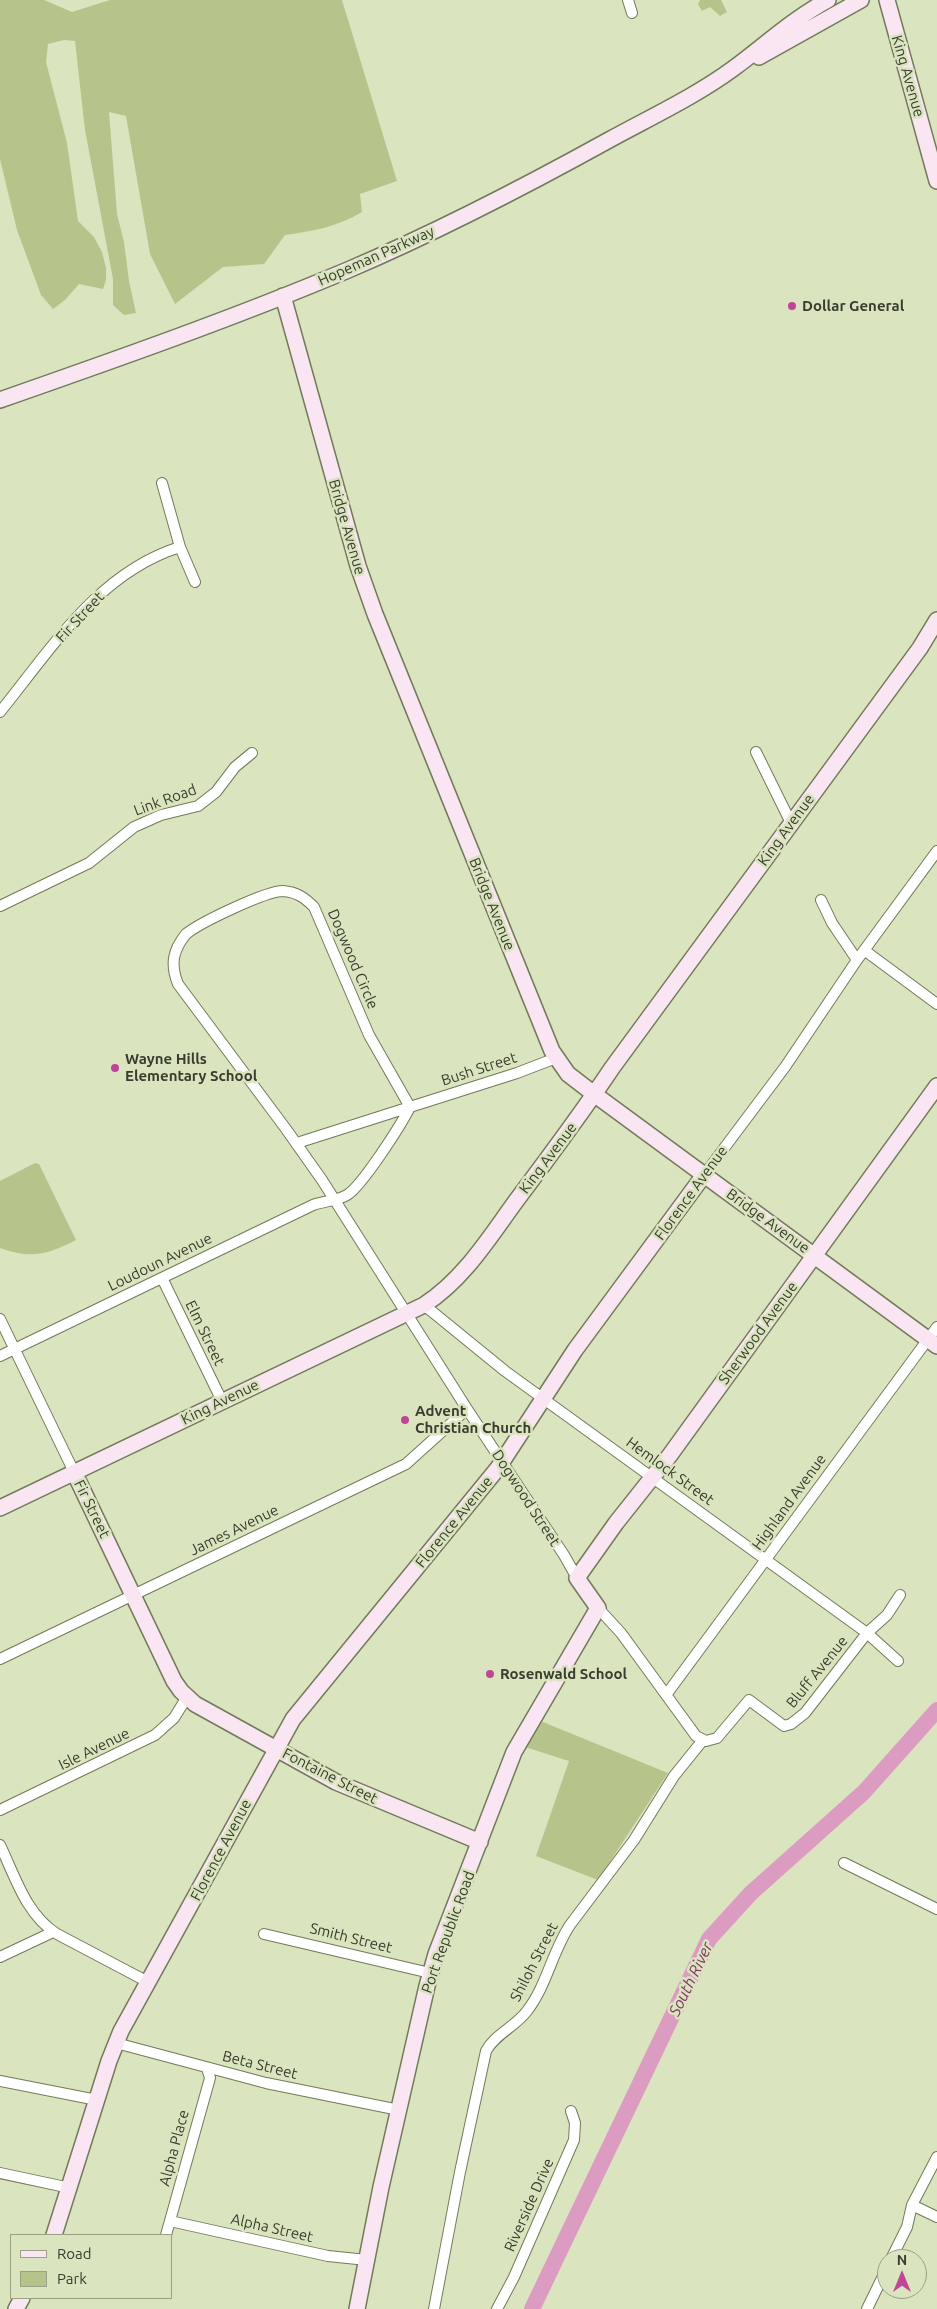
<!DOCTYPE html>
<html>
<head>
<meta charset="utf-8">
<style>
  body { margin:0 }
  #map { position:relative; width:937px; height:2309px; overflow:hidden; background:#dae4bf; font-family:Ubuntu,sans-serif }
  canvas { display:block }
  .legend { position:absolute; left:10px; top:2234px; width:162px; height:65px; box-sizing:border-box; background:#dae4bf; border:1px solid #9aa185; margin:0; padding:6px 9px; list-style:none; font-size:15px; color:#393c2e }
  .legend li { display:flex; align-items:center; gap:10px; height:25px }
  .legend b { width:25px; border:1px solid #9aa185 }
  .north { position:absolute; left:877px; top:2249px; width:50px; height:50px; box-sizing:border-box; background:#dae4bf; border:1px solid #9aa185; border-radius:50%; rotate:0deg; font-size:14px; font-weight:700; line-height:20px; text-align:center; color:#393c2e }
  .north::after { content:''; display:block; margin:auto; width:18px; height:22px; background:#c14596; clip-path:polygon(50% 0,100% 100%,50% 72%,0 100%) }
</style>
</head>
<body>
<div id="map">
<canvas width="937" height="2309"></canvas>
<ul class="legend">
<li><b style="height:6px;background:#fae6f2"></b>Road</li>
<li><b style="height:14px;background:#b6c48b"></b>Park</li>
</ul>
<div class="north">N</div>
</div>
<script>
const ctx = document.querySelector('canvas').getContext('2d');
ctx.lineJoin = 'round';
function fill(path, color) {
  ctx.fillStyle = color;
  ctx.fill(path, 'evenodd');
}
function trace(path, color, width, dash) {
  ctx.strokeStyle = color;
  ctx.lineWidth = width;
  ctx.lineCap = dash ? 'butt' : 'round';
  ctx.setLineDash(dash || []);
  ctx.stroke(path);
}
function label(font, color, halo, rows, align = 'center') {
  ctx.font = font + ' Ubuntu,sans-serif';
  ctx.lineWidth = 5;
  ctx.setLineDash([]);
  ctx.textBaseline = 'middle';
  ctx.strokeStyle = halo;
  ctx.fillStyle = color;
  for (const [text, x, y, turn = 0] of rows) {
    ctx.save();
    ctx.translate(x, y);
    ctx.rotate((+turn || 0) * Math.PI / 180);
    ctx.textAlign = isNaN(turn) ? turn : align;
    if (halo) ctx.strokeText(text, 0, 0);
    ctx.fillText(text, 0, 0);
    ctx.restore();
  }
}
fill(new Path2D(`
  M0,0H44L72,12L110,0H342L397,181L360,194L362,212C337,227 313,231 285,235L264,264L223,267L175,304L150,254L126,116L109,112L117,214L124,242L129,281L136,313L124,315L113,305V279L85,130L75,41L64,40L48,44L46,62L67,143L78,221L94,237L102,252L106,268V280L103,289L79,284L65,300L53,309L41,295L17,230L0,159Z
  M700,0H721L727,12L720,16L710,7L702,11L698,4Z
  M35,1163L39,1164L76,1240C47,1255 31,1259 0,1248V1181Z
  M538,1720L668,1773L598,1880L536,1856L569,1761L525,1747Z`), '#b6c48b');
trace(new Path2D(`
  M532,2309L709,1939L751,1893L864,1792L937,1710`), '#dc9cc1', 16);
const street = new Path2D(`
  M628,0L632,13
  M162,483L180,547L195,582
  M0,712C51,649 99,572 180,547
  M756,752L791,823
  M821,900L832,923L857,960
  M0,906L89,863L134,827L161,815L198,806L216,792L235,767L252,753
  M864,950L937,1004
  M297,1143L410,1107L369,1035L314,907C305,898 297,892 283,891C266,891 201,922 186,934C173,950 170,964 178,984L286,1129L322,1180L467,1409L564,1555L577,1578
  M704,1175L785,1067L857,960L937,851
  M162,1278L222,1401
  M424,1305L505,1371L867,1633L898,1661
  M0,1319L74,1472
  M0,1356L313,1205C324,1201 337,1201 347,1195C362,1186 401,1125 410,1107L517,1073L556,1058
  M598,1608L621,1633L696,1736L706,1741L717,1738L749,1700L784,1726L791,1724L805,1713L867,1633L887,1615L900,1595
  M0,1659L406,1464L467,1409
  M666,1695L937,1327
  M0,1810L155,1735L174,1718L187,1697
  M0,1845C15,1876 26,1915 57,1934L148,1982
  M844,1863L937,1909
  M264,1934L430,1973
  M0,1957L53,1932
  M116,2043L266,2083L399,2110
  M0,2081L97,2100
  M0,2173L70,2188
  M912,2205L937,2217
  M170,2221L328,2256L367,2260
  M166,2235L210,2078L207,2068
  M891,2259L907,2227L912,2205L937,2157
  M434,2309L460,2172L486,2051C495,2034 515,2027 527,2011C547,1985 552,1952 570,1925L634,1840L674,1776L703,1740
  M497,2309L514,2277L574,2140L575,2123L571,2111
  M867,2309L887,2268`);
const secondary = new Path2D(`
  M887,0L937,181
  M759,57L861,0
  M283,296L358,566L375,614L552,1051L568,1074L594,1094L937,1346
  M0,400C117,359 234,318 348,270C437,232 524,187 609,140C651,117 696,96 734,68C765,45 793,19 828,0
  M74,1472L174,1681L181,1691L195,1704L336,1782L480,1842
  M0,1508L424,1305C464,1279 489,1238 516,1201C549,1157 582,1113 612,1068L920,648L937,620
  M54,2235L109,2061L121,2031L293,1719L498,1468L575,1350L704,1175
  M16,2309L22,2298
  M357,2309L381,2187L427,1986L436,1954L514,1752L598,1608L577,1578L616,1523L670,1455L937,1086`);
trace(street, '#727a59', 12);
trace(secondary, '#727a59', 18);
trace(street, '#fff', 10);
trace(secondary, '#fae6f2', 15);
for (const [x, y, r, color] of [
  [792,306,5,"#c14596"],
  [115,1068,5,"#c14596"],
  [405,1420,5,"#c14596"],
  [490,1674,5,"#c14596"]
]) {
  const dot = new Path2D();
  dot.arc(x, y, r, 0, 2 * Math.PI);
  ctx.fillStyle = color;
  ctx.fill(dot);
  trace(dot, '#dae4bf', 2);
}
label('15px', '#393c2e', '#dae4bf', [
  ["King Avenue",908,76,74],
  ["Hopeman Parkway",376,256,-24],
  ["Bridge Avenue",347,527,74],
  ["Fir Street",80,617,-47],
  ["Link Road",165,800,-20],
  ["King Avenue",786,830,-54],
  ["Bridge Avenue",492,904,68],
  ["Dogwood Circle",353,959,67],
  ["Bush Street",479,1069,-18],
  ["King Avenue",548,1158,-53],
  ["Florence Avenue",691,1193,-54],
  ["Bridge Avenue",768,1221,36],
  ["Loudoun Avenue",160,1262,-26],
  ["Elm Street",205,1333,64],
  ["Sherwood Avenue",758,1333,-54],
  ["King Avenue",220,1402,-26],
  ["Hemlock Street",670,1471,36],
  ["Dogwood Street",526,1498,57],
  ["Highland Avenue",789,1502,-54],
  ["Fir Street",92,1509,64],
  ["Florence Avenue",454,1522,-51],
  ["James Avenue",234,1530,-26],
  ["Bluff Avenue",817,1672,-51],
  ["Isle Avenue",94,1749,-26],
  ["Fontaine Street",330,1776,27],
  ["Florence Avenue",221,1850,-62],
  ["Port Republic Road",448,1932,-70],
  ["Smith Street",351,1938,14],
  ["Shiloh Street",534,1962,-63],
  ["Beta Street",260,2065,14],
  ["Alpha Place",174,2148,-75],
  ["Riverside Drive",529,2205,-66],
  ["Alpha Street",272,2228,13]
]);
label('bold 15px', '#393c2e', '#dae4bf', [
  ["Dollar General",802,306],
  ["Wayne Hills",125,1059],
  ["Elementary School",125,1076],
  ["Advent",415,1411],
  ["Christian Church",415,1428],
  ["Rosenwald School",500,1674]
], 'left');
label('italic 16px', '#823766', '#dae4bf', [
  ["South River",691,1979,-64]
]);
</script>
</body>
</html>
